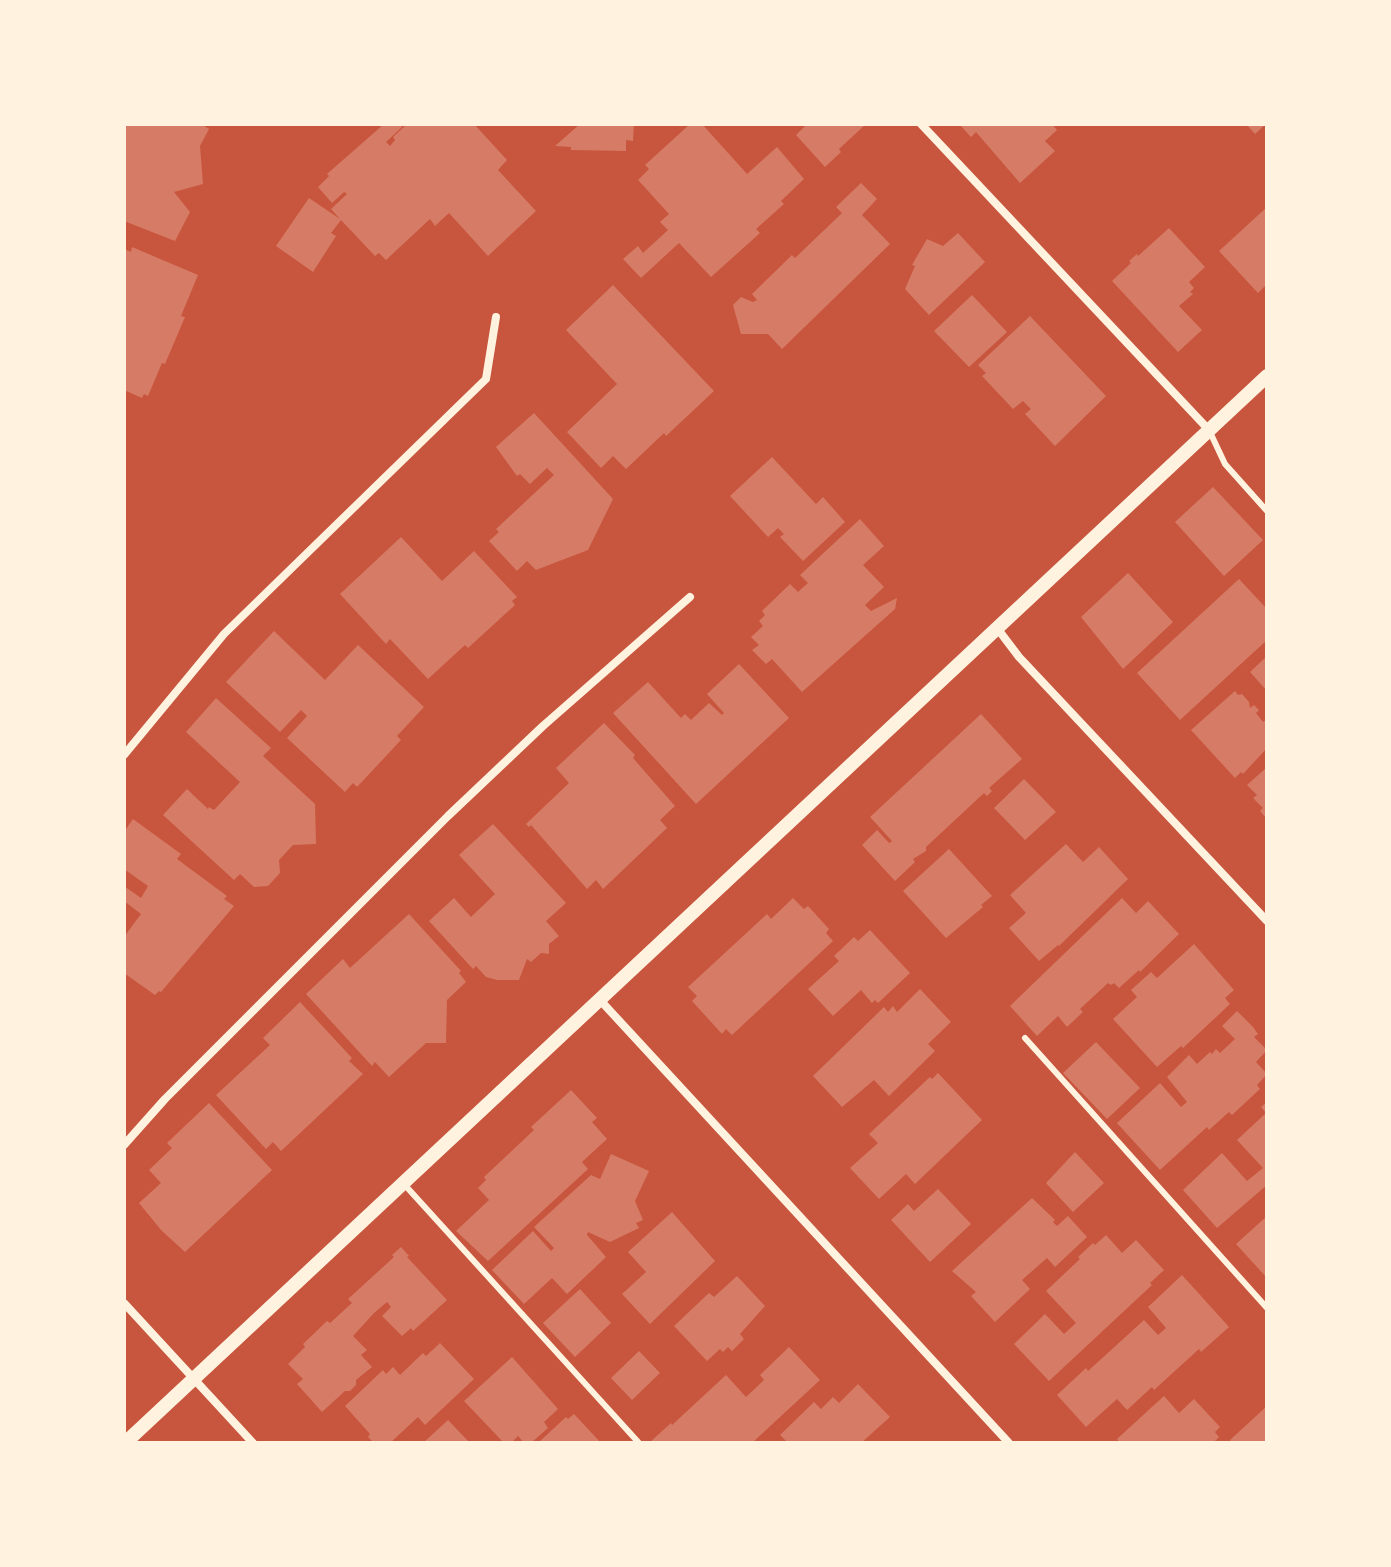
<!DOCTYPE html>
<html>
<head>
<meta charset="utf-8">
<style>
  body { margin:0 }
  #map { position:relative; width:1391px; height:1567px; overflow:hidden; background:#c8553d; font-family:Overpass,sans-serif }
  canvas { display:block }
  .frame { position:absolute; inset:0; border:126px solid #fff3e0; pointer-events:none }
</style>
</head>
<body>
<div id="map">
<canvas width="1391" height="1567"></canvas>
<div class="frame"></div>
</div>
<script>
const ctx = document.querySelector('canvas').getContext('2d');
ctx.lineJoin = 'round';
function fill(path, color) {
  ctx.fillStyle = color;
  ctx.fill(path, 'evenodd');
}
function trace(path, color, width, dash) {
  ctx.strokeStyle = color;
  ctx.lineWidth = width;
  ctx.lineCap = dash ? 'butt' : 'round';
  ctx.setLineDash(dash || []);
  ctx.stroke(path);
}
fill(new Path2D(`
  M124,124H201L209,129L200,146L203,184L174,192L190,212L175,241L124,221Z
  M384,124H400L402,127L386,142L390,146L395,140L393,137L407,124H474L507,160L498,170L536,211L488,256L449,213L435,226L430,219L386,260L379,253L375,256L341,220L331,233L336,236L313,272L276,246L309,198L340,219L331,209L347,194L344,192L332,203L318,187L329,176L327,174Z
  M580,124H634L633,141L626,140V151L571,150V147L555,146Z
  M690,124H702L747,174L777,147L804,179L781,201L784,204L756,229L760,233L711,277L679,243L641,278L623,259L638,246L643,253L668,230L660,222L669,214L638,180L649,169L645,165Z
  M807,124H866L839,149L841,152L825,167L796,135Z
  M959,124H1052L1057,130L1045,141L1055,151L1020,183L976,132L971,137Z
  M1246,124H1266L1255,134Z
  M861,183L877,199L862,215L890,244L782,349L768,334H741L733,305L741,297L753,302L757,300L752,294L792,255L795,258L842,213L836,207Z
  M1267,207V284L1258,293L1219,251Z
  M1169,228L1205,267L1189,282L1194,288L1190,292L1193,294L1179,306L1202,330L1178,352L1112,281L1131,263L1129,261L1137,254L1138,256Z
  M958,233L985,262L929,315L905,289L915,266L912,265L927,239L943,246Z
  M132,247L198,275L181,316L185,317L165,364L162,363L148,396L144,394L142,398L124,390V249L131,252Z
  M613,285L714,391L666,436L664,433L626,469L613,456L601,468L567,432L617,384L566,330Z
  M972,295L1007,332L969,367L934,331Z
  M1030,316L1106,396L1055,446L1025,414L1031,409L1023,401L1013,409L982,376L986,373L978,365Z
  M534,413L613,499L588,550L536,570L527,561L517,571L489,541L499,532L496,529L554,475L547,468L530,484L520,474L517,476L496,447Z
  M772,457L816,504L823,497L845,522L803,561L780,537L784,534L778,528L768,537L730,496Z
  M1213,487L1263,540L1224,576L1175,522Z
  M860,519L884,546L863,565L884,587L865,605L871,611L897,598L895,609L802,692L772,659L766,664L752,650L759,645L751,637L763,626L759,621L765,615L762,611L790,584L798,592L808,583L800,575Z
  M401,537L442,581L474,551L517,597L512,601L515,605L468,648L465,645L428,679L390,639L386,644L340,594Z
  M1128,573L1173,622L1123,669L1081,617Z
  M1239,579L1267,609V640L1180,720L1137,673Z
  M274,631L325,680L358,645L424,707L397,736L401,740L357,787L353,783L345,792L287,738L307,716L301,710L280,732L226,682Z
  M1267,656V691L1250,672Z
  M739,664L789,718L696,804L613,713L648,682L681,718L685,714L691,720L709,703L722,715L724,713L707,694Z
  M1235,691L1238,695L1242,694L1249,702L1250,708L1254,705L1259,710L1256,713L1263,722L1267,719V748L1243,774L1241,772L1235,778L1191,730Z
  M216,698L271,748L263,756L315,804L316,844L293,845L279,860L280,873L268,886L254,887L240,874L234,880L163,815L187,789L208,809L209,807L214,810L240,782L186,732Z
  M981,714L1022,759L989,788L992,791L987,796L984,793L926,847V851L913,859L915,862L895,881L862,845L877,830L889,843L892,841L870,817Z
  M604,723L635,755L633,758L675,806L660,820L667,828L603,889L596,880L587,889L531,825L529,827L526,824L569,783L556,768Z
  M1267,767V819L1260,811L1263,808L1253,798L1257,795L1247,785Z
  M1024,779L1056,812L1025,840L994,808Z
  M133,819L181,854L177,859L227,896L224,899L234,906L161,992L159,991L155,995L124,973V937L141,914L124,901V886L141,898L148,886L124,869V832Z
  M493,824L566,903L546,921L559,936L549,944V954L541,953L531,962L527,959L519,980H497L486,977L476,966L473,969L429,921L454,898L471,917L495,894L459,855Z
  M1066,844L1083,862L1099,847L1128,879L1059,946L1058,945L1039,961L1009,928L1026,913L1010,895Z
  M949,849L992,896L981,905L983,907L946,938L903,891Z
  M793,898L804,909L808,906L829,929L826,933L833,941L732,1035L726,1029L722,1034L692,1001L697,996L688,987L767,914L771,919Z
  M1122,898L1136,913L1148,901L1179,934L1140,972L1139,970L1119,988L1114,983L1111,985L1108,983L1080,1009L1083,1012L1067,1027L1058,1016L1037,1036L1010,1006Z
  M409,914L461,971L459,973L466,982L447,1000L446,1043H426L389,1077L375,1062L372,1066L306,994L343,959L350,968Z
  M870,930L910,973L878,1003L875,1000L872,1003L861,990L833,1016L808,989L839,961L834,956L854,937L858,941Z
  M1194,944L1234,990L1225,998L1230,1004L1183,1048L1181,1046L1157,1067L1113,1019L1137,997L1131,990L1151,972L1157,978Z
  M920,989L951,1022L928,1044L935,1051L889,1096L874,1080L842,1107L813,1076L884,1007L888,1012L893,1006L897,1012Z
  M300,1002L352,1058L349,1061L363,1074L281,1151L273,1142L266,1149L216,1095L270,1045L263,1038Z
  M1237,1011L1253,1027L1258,1034L1254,1037L1267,1050L1256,1062L1267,1074L1257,1085L1260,1089L1232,1115L1229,1112L1209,1130L1207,1127L1160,1170L1117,1123L1160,1083L1181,1107L1187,1102L1167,1077L1189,1055L1197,1064L1210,1052L1212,1054L1216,1049L1220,1053L1235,1039L1222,1026Z
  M1096,1042L1140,1088L1107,1119L1063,1073Z
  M938,1073L982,1120L915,1184L906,1174L879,1199L850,1168L878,1143L869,1134L930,1077L932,1079Z
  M571,1090L597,1118L592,1122L607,1139L582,1162L588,1169L488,1261L456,1231L489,1200L478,1188L486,1180L484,1177L534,1130L531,1127Z
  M1267,1102V1185L1217,1228L1183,1190L1222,1153L1247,1181L1263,1168L1237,1140L1266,1113L1261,1107Z
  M209,1103L272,1170L185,1252L161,1230L139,1203L161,1183L149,1170L172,1148L167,1143Z
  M1075,1152L1104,1183L1073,1212L1046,1183Z
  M611,1154L649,1171L635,1201L643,1220L636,1223L639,1228L610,1242L588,1232L587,1235L606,1257L567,1294L552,1278L524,1304L492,1270L533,1231L551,1251L554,1248L534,1227L591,1175L600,1179Z
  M938,1189L971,1224L930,1262L891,1220L908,1204L914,1211Z
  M1032,1198L1055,1220L1053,1222L1057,1226L1068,1216L1087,1237L1055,1267L1047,1258L1022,1280L1030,1289L995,1322L971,1296L976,1292L952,1271Z
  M672,1212L715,1261L650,1324L622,1294L646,1272L628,1252Z
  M1267,1216V1278L1236,1244Z
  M1106,1235L1122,1253L1136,1240L1164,1270L1150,1283L1152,1285L1049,1381L1014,1344L1045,1314L1064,1334L1076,1323L1046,1291L1080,1259L1078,1257L1093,1243L1095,1245Z
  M401,1247L409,1256L407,1257L447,1300L413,1331L411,1328L402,1336L382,1316L391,1307L387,1302L374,1313L353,1336L367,1350L361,1355L372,1367L356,1380V1385L350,1391H345L322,1412L297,1384L303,1379L288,1364L305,1347L303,1344L327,1321L330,1323L352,1303L348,1299L394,1257L392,1255Z
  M1182,1275L1229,1327L1201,1352L1199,1349L1154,1390L1152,1387L1127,1410L1117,1399L1086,1427L1057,1395L1086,1368L1088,1371L1144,1320L1158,1335L1166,1328L1148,1307Z
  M737,1276L765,1306L740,1334L744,1339L732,1351L728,1347L723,1352L720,1349L707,1361L674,1326L709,1293L714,1297Z
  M580,1289L611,1323L575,1357L543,1323Z
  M440,1343L474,1379L425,1425L418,1417L390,1443H374L368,1437L370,1434L345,1406L383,1370L386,1374L393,1367L400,1375L423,1353L426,1356Z
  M789,1347L820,1380L752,1443H649L671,1423L672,1425L726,1375L746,1397L764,1380L760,1375Z
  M639,1351L660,1373L632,1400L611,1378Z
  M512,1357L558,1409L544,1422L548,1428L531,1443H524L518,1436L511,1443H504L464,1401Z
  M858,1384L890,1417L861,1443H788L780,1435L814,1402L821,1409L833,1397L839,1403Z
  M1164,1396L1179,1413L1194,1399L1220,1427L1215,1432L1219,1437L1213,1443H1120L1117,1439Z
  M1267,1406V1443H1232L1230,1440Z
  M574,1414L601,1443H538L566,1417L568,1419Z
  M448,1420L470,1443H423Z`), '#d67c66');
trace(new Path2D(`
  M1209,430L1225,464L1267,511
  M1025,1038L1267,1308
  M403,1183L639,1443`), '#fff3e0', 6);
trace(new Path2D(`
  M921,124L1209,430
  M997,628L1019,657L1267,921
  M124,755L224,634L486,379L496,317
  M600,1000L1009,1443
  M124,1145L165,1099L448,816L543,726L690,597
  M124,1303L253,1443`), '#fff3e0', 8);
trace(new Path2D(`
  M125,1443L1267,376`), '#fff3e0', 14);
</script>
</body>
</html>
